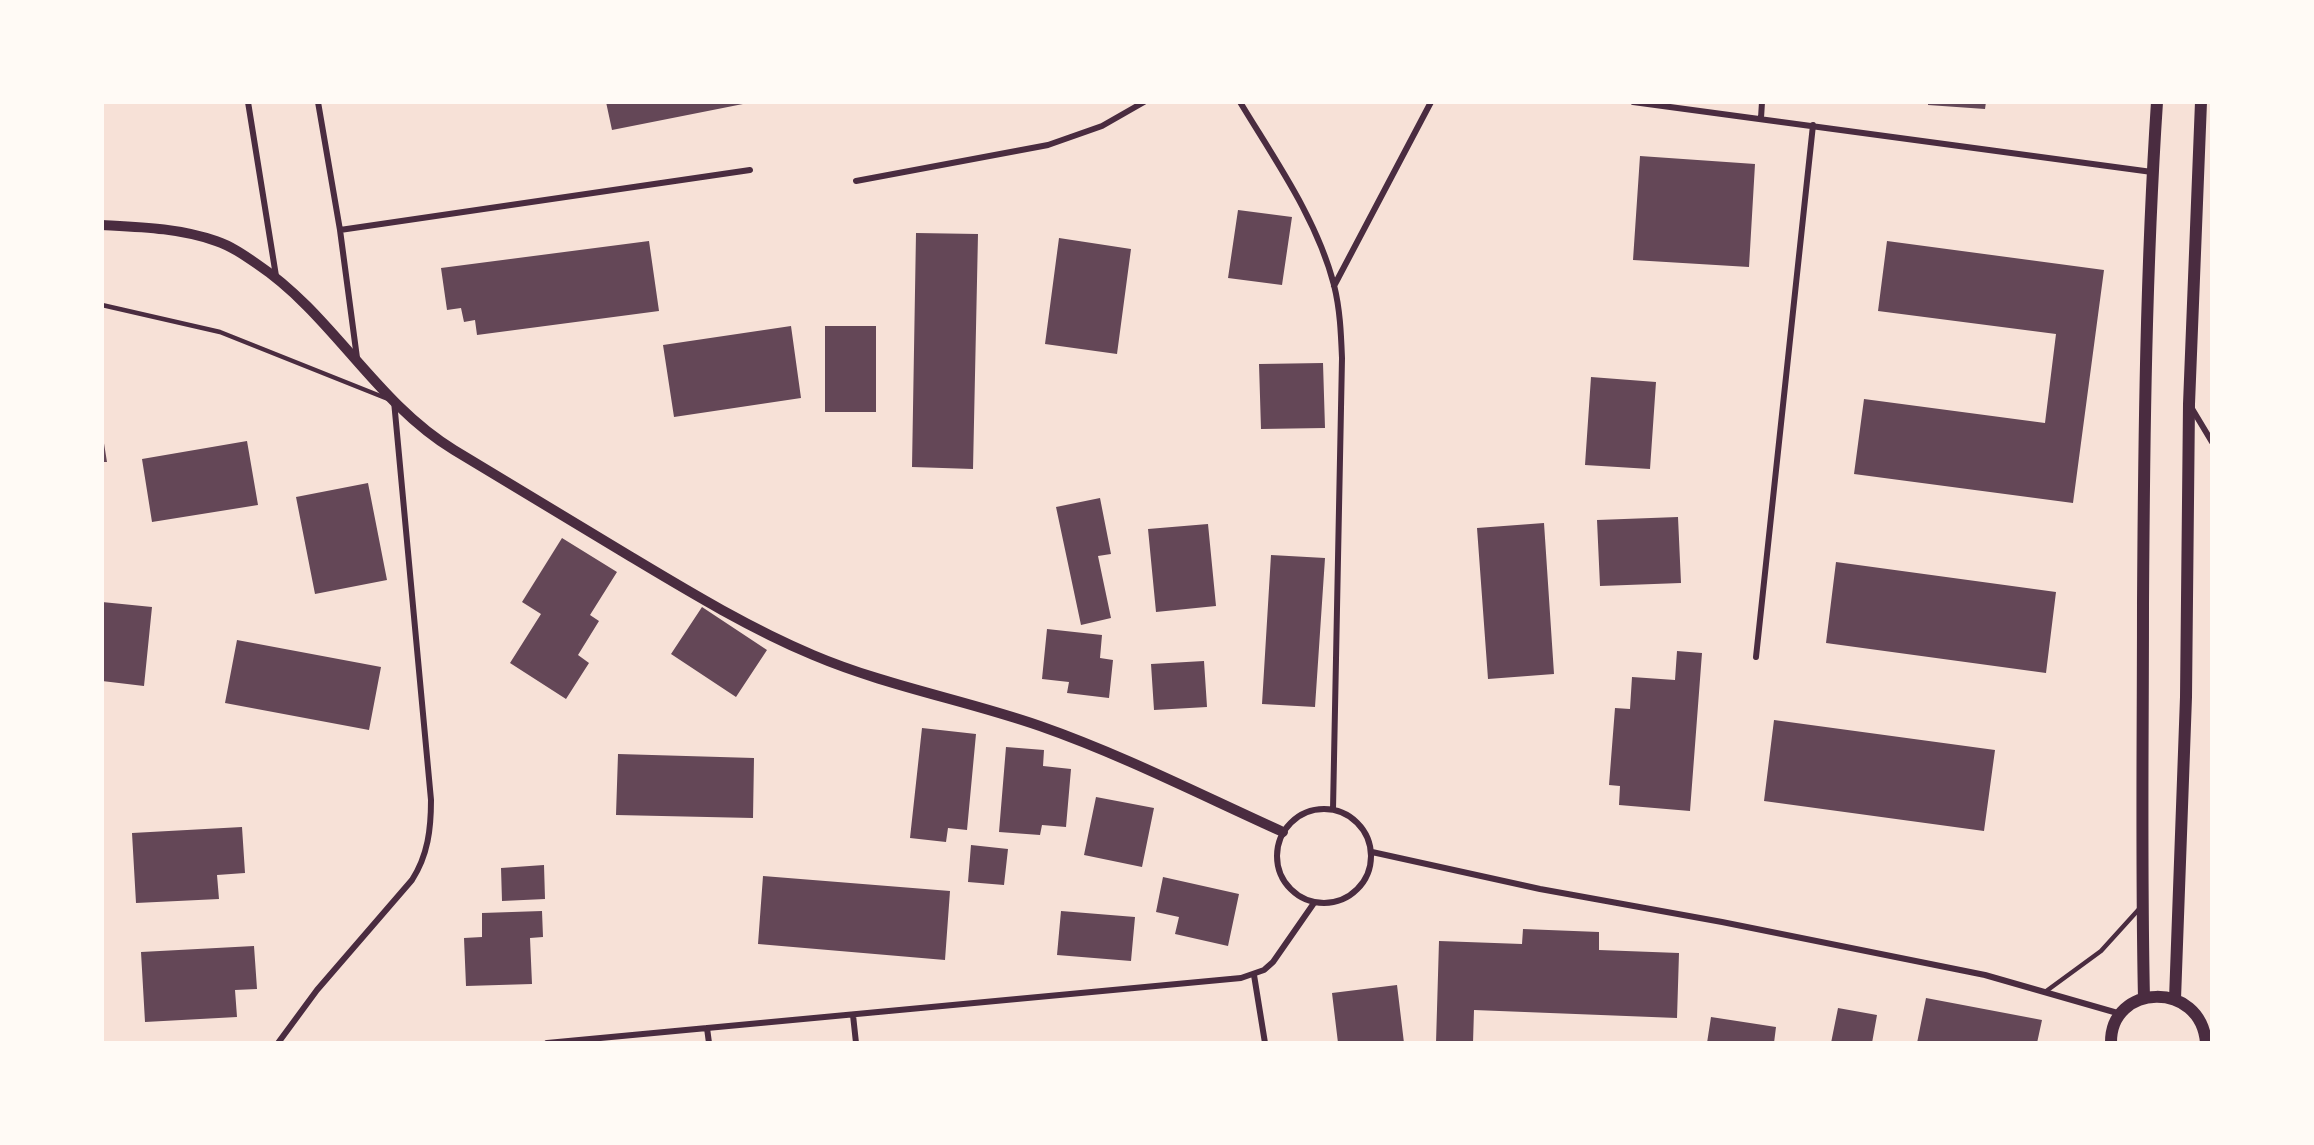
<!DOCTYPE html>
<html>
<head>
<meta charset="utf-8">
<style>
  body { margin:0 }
  #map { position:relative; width:2314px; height:1145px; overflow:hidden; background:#f7e1d7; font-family:Manrope,sans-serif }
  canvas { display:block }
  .frame { position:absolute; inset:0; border:104px solid #fffaf5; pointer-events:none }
</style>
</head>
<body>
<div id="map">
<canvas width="2314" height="1145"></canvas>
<div class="frame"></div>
</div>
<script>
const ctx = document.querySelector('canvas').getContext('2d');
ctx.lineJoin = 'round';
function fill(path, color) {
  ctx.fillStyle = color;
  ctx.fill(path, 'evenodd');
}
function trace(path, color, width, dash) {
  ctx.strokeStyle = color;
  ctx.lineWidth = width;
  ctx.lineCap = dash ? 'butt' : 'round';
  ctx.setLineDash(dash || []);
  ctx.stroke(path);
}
fill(new Path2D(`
  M606,102H748V103L612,130Z
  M1928,102H1986L1985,109L1928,105Z
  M1640,156L1755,164L1749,267L1633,260Z
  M1238,210L1292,217L1282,285L1228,278Z
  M916,233L978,234L973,469L912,467Z
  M1059,238L1131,249L1117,354L1045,344Z
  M649,241L659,311L477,335L475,320L464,322L461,308L447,310L441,268Z
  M1887,241L2104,270L2073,503L1854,474L1864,399L2045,423L2056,334L1878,311Z
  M791,326L801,398L674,417L663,345Z
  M825,326H876V412H825Z
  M1323,363L1325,428L1261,429L1259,364Z
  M1591,377L1656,382L1650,469L1585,465Z
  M103,437L107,462H102V438Z
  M247,441L258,505L152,522L142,459Z
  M368,483L387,580L315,594L296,497Z
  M1100,498L1111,554L1098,556L1111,618L1081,625L1056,507Z
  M1678,517L1681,583L1600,586L1597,520Z
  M1544,523L1554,674L1488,679L1477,528Z
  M1208,524L1216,606L1156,612L1148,529Z
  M562,538L617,572L590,615L599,621L578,655L589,663L566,699L510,663L541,614L522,602Z
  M1271,555L1325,558L1315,707L1262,704Z
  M1836,562L2056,592L2046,673L1826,643Z
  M102,602L152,607L144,686L102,681Z
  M702,607L767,650L736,697L671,654Z
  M1047,629L1102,635L1100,658L1113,660L1109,698L1067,693L1069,682L1042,679Z
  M237,640L381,667L369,730L225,703Z
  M1677,651L1702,653L1690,811L1619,805L1620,786L1609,785L1615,708L1630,709L1632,677L1675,680Z
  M1204,661L1207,707L1154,710L1151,664Z
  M1774,720L1995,750L1984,831L1764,801Z
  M922,728L976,734L967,830L948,828L946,842L910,838Z
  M1006,747L1044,750L1043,766L1071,769L1066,827L1042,825L1040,835L999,832Z
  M618,754L754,758L753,818L616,815Z
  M1096,797L1154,808L1142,867L1084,855Z
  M242,827L245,873L217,875L219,899L136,903L132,833Z
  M971,845L1008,849L1004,885L968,882Z
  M544,865L545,899L502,901L501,868Z
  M763,876L950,891L945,960L758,944Z
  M1163,877L1239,894L1228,946L1175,934L1179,917L1156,912Z
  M542,911L543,937L530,938L532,984L466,986L464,938L482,937V913Z
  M1061,911L1135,917L1131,961L1057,955Z
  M1523,929L1599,932V950L1679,953L1677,1018L1474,1010L1473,1043H1436L1439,941L1522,944Z
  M254,946L257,989L235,990L237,1017L145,1022L141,952Z
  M1397,985L1404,1043H1338L1332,993Z
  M1926,998L2042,1020L2037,1043H1917Z
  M1838,1008L1877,1015L1872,1043H1831Z
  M1711,1017L1776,1027L1774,1043H1707Z`), '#644757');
trace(new Path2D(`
  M102,305L220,332L388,399
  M2045,992L2101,951L2140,908`), '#4a2c40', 4.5);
trace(new Path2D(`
  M248,102L276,276
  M318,102L340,230L357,358
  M1240,102C1275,160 1317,219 1334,285C1340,309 1341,333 1342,358L1333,809
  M1633,102L2152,172
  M1761,118L1762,102
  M856,181L1048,145L1102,126L1144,102
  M340,230L750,170
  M1334,286L1431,102
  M2191,407L2212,442
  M1756,657L1813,125
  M1277 856a47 47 0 1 1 94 0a47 47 0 1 1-94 0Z
  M1372,852L1540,889L1722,922L1985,975L2121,1014
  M1254,975L1265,1043
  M853,1015L856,1043
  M707,1028L709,1043
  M278,1043L317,990L412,880C428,855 431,829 431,800L394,401
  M547,1043L1241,978L1264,970L1273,962L1314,903`), '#4a2c40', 6);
trace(new Path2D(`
  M102,225C140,227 179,228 216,241C231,246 244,255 257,264C333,315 375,402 454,450C512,485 570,520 628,555C688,591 749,628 813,655C886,686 965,700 1040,726C1123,755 1203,796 1283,832`), '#4a2c40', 10);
trace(new Path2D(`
  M2144,998C2141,867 2143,736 2143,604C2144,436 2146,269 2157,102
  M2175,999L2186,697L2189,404L2201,102
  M2111,1043C2110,983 2201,980 2206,1043`), '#4a2c40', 12);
</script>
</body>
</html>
